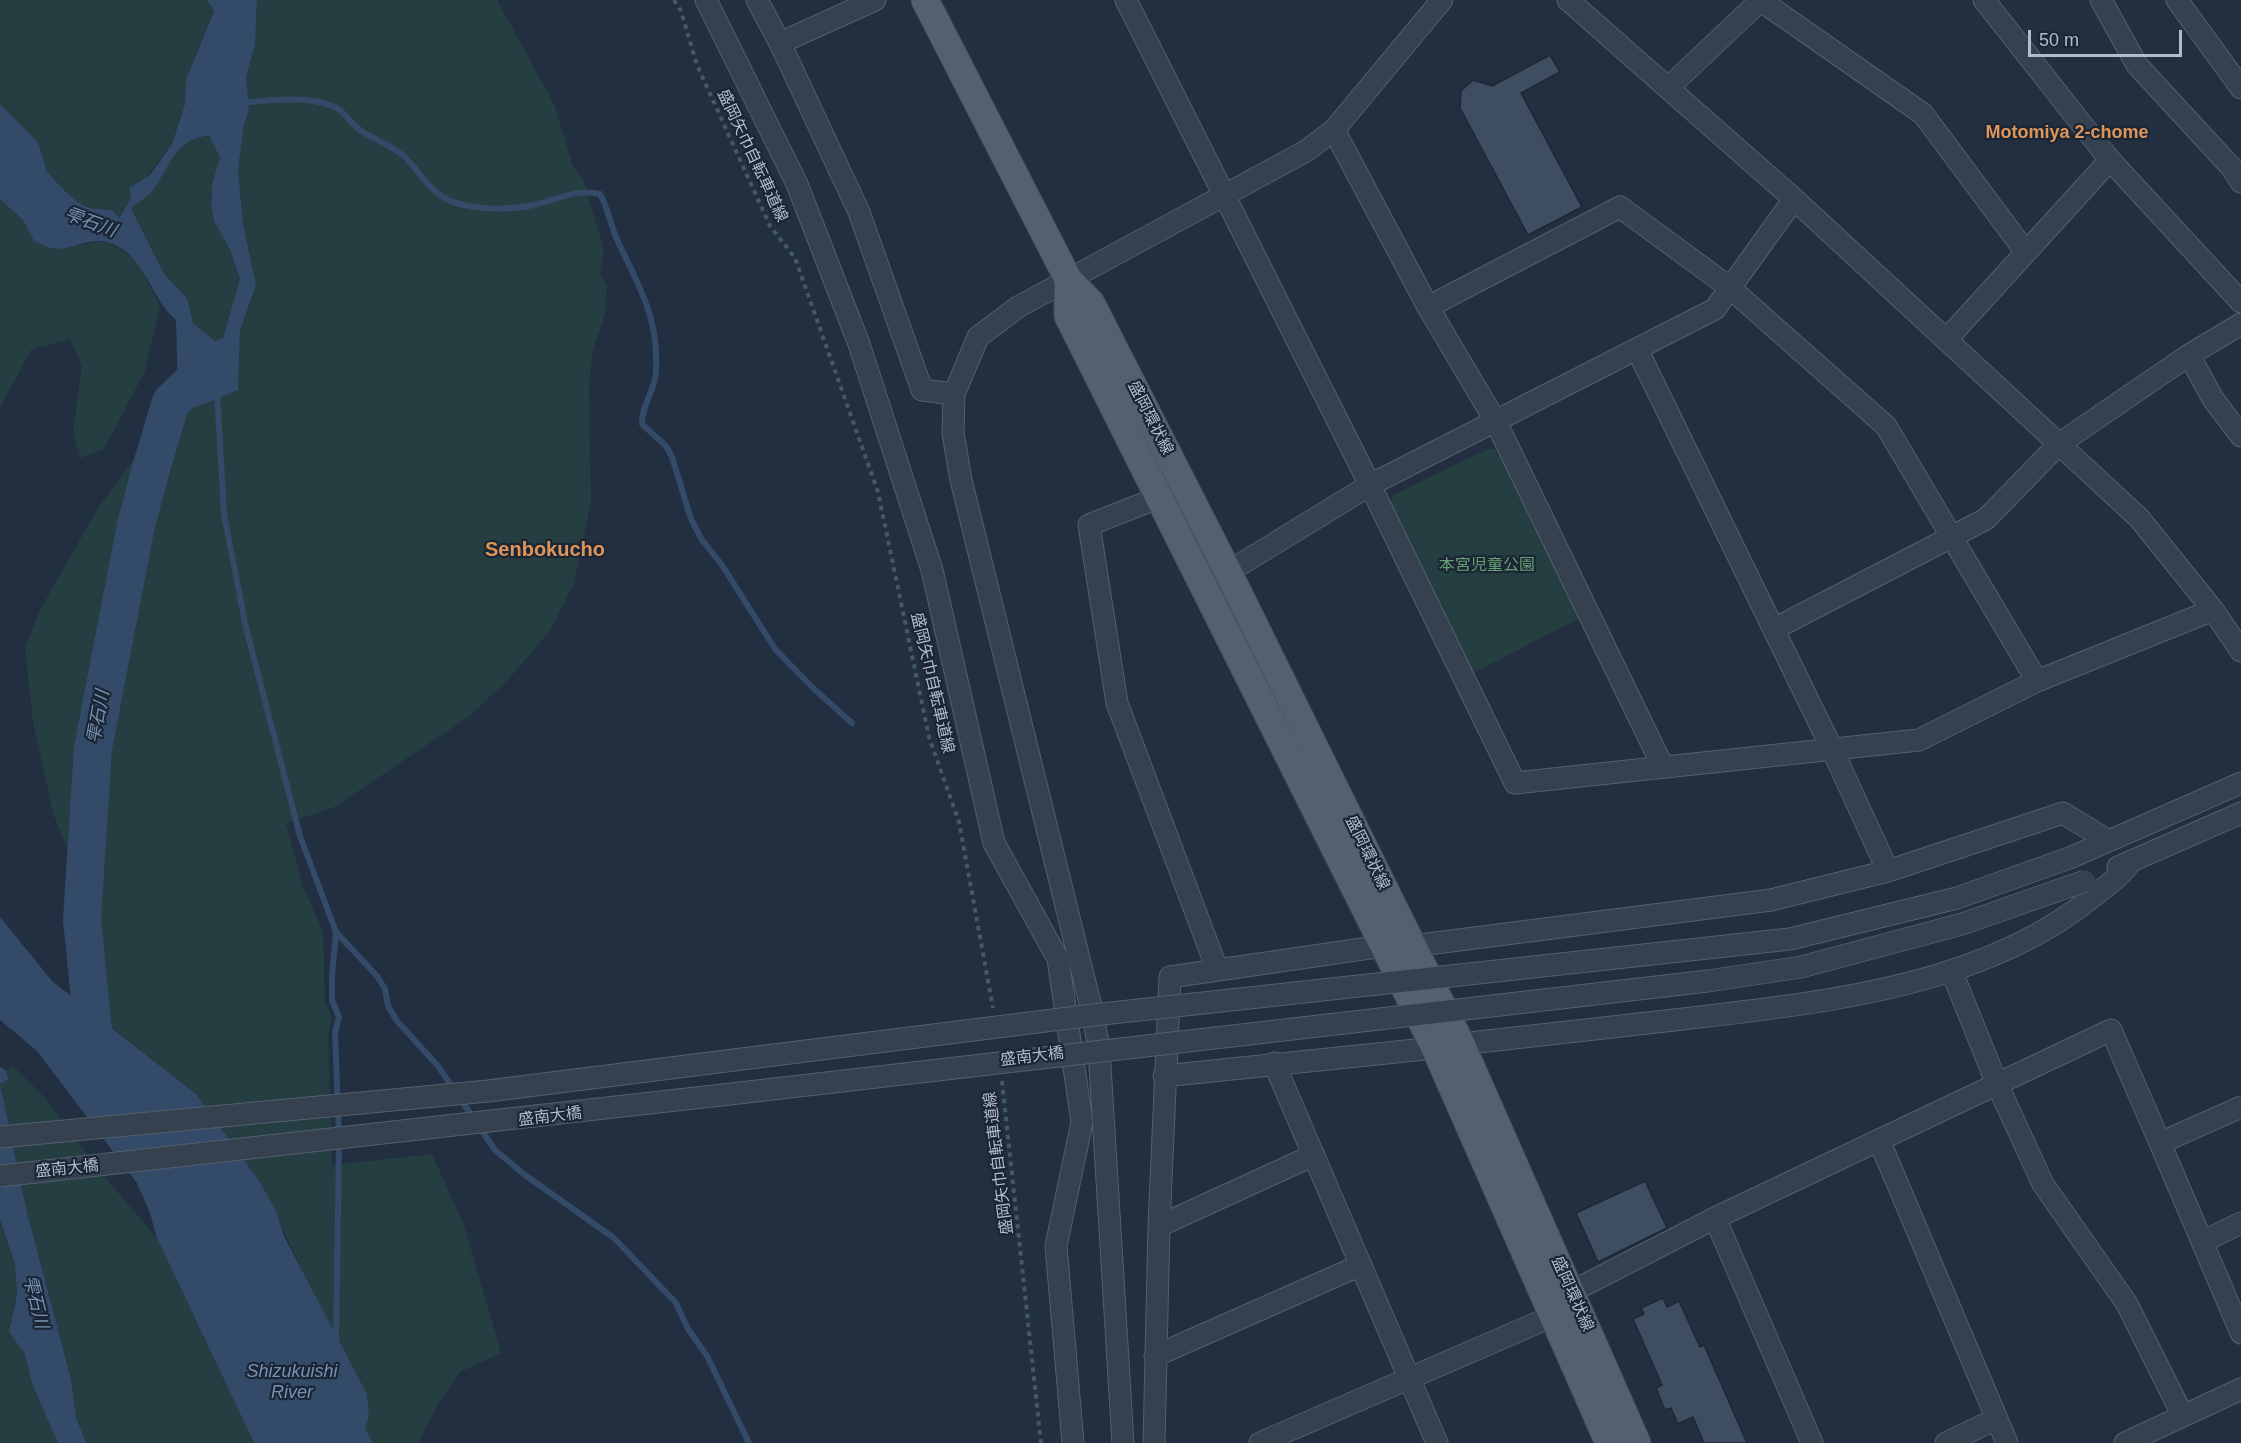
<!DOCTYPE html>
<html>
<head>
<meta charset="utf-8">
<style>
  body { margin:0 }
  #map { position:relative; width:2241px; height:1443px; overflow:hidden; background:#222f40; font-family:Arial,sans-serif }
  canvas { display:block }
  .scale { position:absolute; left:2028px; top:30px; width:154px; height:27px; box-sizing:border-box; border:3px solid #b3bccb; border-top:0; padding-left:8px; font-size:18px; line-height:21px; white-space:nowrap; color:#b3bccb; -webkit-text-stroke:4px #1b2635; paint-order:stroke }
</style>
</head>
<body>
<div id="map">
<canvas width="2241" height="1443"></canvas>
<div class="scale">50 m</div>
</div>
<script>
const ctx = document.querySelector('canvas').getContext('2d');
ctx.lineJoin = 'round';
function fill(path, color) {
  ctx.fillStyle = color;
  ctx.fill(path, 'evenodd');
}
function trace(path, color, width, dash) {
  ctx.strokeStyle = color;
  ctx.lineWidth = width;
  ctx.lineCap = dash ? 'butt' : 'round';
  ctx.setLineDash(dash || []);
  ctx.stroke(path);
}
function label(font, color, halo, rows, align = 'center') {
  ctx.font = font + ' Arial,"Noto Sans JP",sans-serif';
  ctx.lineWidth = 4.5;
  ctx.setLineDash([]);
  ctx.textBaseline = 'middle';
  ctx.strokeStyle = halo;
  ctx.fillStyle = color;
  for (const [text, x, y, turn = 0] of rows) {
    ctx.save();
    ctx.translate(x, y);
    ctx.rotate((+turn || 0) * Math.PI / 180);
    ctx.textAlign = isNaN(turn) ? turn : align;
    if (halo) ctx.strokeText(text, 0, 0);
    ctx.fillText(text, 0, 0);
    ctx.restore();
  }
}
fill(new Path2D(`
  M0,0H207L214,10L186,78L185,104L172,144L147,177L130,188L131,197L118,219L112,210L89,208L77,202L64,190L47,172L38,142L0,104Z
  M257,0H497L555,106L573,166L583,179L604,250L600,275L607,285L605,314L593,350L589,386L591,503L574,583L550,631L506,682L467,718L333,808L286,823L303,887L323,931L325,1001L332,1020L328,1035L332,1165L432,1154L464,1225L501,1353L460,1372L438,1404L418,1443H373L364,1429L369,1416L367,1394L317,1300L260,1182L196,1094L85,1006L76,922L78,876L53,813L33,722L25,648L40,610L98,508L139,452L164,409L175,429V409L181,401L199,406L238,390L240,331L256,285L243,223L238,170L244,125L249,110L246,77L255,45Z
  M209,136L220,157L210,196L211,204L214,221L230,250L240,279L223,338L215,342L193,323L187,298L164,274L131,207C138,202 148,197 153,189C172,164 171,141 209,136Z
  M0,199L23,220L34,241L57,249L95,242H107L130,256L140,266L160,306L145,371L104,449L80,458L73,432L82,365L70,339L31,350L0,408Z
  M1490,448L1498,451L1581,618L1473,673L1390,507L1393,495Z
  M13,1066L45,1098L103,1175L157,1238L254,1443H86L76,1417L71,1379L27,1212L0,1084L9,1079L5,1070Z
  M0,1219L15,1265L17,1295L10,1325L13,1337L25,1354L32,1384L58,1443H0Z`), '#243e41');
fill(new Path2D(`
  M207,0H257L255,45L246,77L249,110L244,125L238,170L243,223L256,285L240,331L238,390L199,406L193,407L186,401H181L175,409L174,430L158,404L164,397L178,391L176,320C149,298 146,253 107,242C90,238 73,249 56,249C49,248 41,244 34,241L23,220L0,199V104L38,142L47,172L64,190L77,202L89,208L112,210L119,218L131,198L129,188L150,175L172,144L185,104L186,79L214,11ZM209,136L220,157L212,185L211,204L214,221L230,250L240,279L223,338L215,341L193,323L187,298L164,274L131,208C138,202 148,197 153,190C171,166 174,139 209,136Z
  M0,917L52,981L196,1094L260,1182L276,1211L284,1236L367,1394L369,1416L365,1429L373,1443H254L157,1238L150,1213L137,1183L37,1051L0,1020Z
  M0,1067L5,1070L9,1079L0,1084L27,1212L71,1379L76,1417L86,1443H58L32,1384L25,1354L9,1332L17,1295L15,1265L0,1219Z`), '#344a69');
trace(new Path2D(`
  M241,103C268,100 316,94 340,110C348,117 354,127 363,132C377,141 393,146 406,158C422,175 432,196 456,203C479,210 510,210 534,205C556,200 577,188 600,194C608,208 610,223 616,237C638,286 659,315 656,372C655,391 641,406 642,424L666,446L672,457L691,519L702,540L722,565L775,649L813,688L852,723
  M217,391L224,514L246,628L300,836L336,932L377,976L385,989L388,1006L397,1021L438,1066L454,1090
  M336,932L332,976V1000L339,1017L335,1033L339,1134
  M460,1099L475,1120
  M480,1128L495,1150L525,1175L614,1238L676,1303L688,1329L707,1356L749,1443
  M336,1343L339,1144`), '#344a69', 6);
trace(new Path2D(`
  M96,1060L82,919L93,748L136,525L152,465L171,402L197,377`), '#344a69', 38);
const building = new Path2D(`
  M1550,55L1560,72L1521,93L1582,207L1528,235L1460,108L1461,91L1473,80L1492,86Z
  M1645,1181L1667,1228L1598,1262L1576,1213Z
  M1663,1298L1667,1307L1679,1301L1700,1347L1704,1345L1747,1443H1704L1693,1417L1678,1424L1671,1408L1665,1410L1656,1388L1662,1385L1633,1319L1644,1314L1641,1308Z`);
fill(building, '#3e4d60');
trace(building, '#1d2837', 1.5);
const minor = new Path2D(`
  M706,0L797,184L859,344L932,570L994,843L1058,959L1082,1122L1056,1246L1073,1443
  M757,0L780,43L859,212L922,390L954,394
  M1126,0L1370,485L1515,783L1919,740L2037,681L2213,610
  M1568,0L1794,199L2139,518L2213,610L2241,651
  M1760,0L1923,114L2025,251
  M1984,0L2110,160L2241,302
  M2101,0L2137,65L2232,168L2241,182
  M2177,0L2241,88
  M780,43L875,0
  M1668,88L1761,0
  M1334,130L1428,307L1496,422L1663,767
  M1428,307L1620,207L1729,287L1886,426L2037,681
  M1946,340L2110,160
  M1637,349L1832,749L1888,871
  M2189,355L2213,399L2241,436
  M1160,497L1089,525L1117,703L1217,969
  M1228,572L1370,485L1715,309L1794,199
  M1774,629L1986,519L2059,444L2189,355L2241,324
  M2072,857L2241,783
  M2118,867L2241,813
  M1412,946L1771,900L1888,871L2063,813L2107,840
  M1952,972L1997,1084L2043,1184L2127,1304L2183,1416
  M1461,1044C1535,1036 1609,1027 1683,1019C1820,1003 1985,987 2095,895C2108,885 2122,875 2131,861
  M1274,1063L1437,1443
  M1164,1076L1435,1048
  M0,1137L488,1091L758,1057
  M1879,1140L2007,1443
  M2160,1143L2241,1333
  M1715,1218L2111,1030L2160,1143L2241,1107
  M1159,1226L1314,1155
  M2202,1242L2241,1223
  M1571,1292L1715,1218L1812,1443
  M1155,1356L1361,1265
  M1123,1443L1099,1049L1093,1015L961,480L953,433L954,394L978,337L1018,307L1306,151L1334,130L1442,0
  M1154,1443L1159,1226L1170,977L1383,946
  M1260,1443L1553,1316
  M1946,1443L1996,1419
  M2125,1443L2241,1389`);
const major = new Path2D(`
  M925,0L1068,279L1091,303L1228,572L1461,1044L1637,1443
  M1068,279V316L1435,1048L1609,1443`);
trace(minor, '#545f6e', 23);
trace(major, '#404a59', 29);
trace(new Path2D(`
  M674,0L681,11L697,65L770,226L795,258L878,492L929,737L959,822L993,1008
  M1002,1081L1041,1443`), '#425b5e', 4, [4.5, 4.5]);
trace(minor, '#364150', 21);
trace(major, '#546070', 27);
const minorBridge = new Path2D(`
  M758,1057L1093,1015L1790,939L1957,898L2072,857
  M0,1176C570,1115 1138,1045 1708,981L1801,967L1962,924L2085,881`);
trace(minorBridge, '#545f6e', 23, []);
trace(minorBridge, '#364150', 21);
label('16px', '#b3bccb', '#1b2635', [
  ["盛岡矢巾自転車道線",752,156,65],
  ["盛岡環状線",1150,418,63],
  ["盛岡矢巾自転車道線",932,683,77],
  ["盛岡環状線",1367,853,64],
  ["盛南大橋",1032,1057,-7],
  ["盛南大橋",550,1117,-7],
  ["盛岡矢巾自転車道線",999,1163,-97],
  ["盛南大橋",67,1169,-6],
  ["盛岡環状線",1572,1294,66]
]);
label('16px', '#689e74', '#1b2635', [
  ["本宮児童公園",1487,566]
]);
label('bold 18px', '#de955a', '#1b2635', [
  ["Motomiya 2-chome",2067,133]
]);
label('italic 18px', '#7891b5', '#1b2635', [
  ["雫石川",90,223,20],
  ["雫石川",99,717,-80],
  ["雫石川",35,1302,76],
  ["Shizukuishi",292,1372],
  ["River",292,1393]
]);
label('bold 20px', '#de955a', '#1b2635', [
  ["Senbokucho",545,550]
]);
</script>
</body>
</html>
